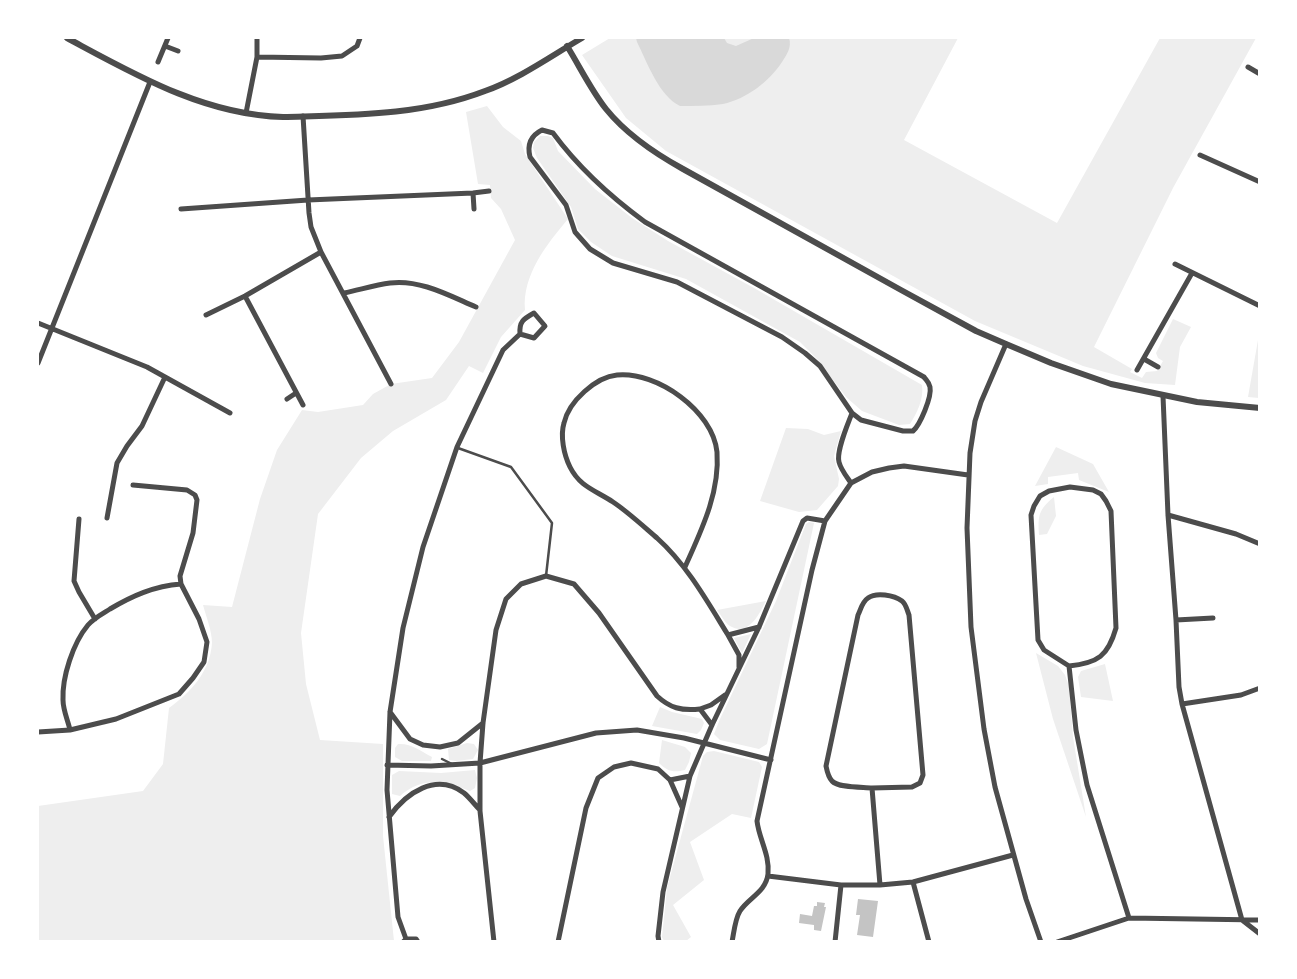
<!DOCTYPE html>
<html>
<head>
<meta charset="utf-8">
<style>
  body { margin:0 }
  #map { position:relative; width:1297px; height:979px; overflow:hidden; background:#fff; font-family:"Source Sans 3",sans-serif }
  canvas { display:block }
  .frame { position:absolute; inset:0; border:39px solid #fff; pointer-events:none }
</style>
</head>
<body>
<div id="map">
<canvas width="1297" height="979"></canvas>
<div class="frame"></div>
</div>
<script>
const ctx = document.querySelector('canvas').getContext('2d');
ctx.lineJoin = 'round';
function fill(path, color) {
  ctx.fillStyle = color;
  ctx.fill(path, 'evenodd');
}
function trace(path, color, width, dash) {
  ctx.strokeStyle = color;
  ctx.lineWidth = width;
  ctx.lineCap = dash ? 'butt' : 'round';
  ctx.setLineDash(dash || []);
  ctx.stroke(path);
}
fill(new Path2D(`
  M610,38H958L904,140L1057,223L1160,38H1256L1173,188L1094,347L1132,369L1130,372L1142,378L1146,372L1157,371L1163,361L1158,358L1156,353L1173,319L1191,327L1180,347L1175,385L1145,383L1083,366L975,321L666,151L626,118L582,55Z
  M487,106L503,127L521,141L525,154L568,219C547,244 522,275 525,310L501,337L483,373L469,366L446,400L393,431L361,458L318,514L301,633L306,684L320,740L383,744V836L394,941H38V806L143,791L163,764L169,708C191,692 210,672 212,643C212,631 206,616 203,605L232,607L260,499L277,450L302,410L318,412L363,405L373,394L391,384L432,378L459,342L515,240L501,209L491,198L490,185L478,184L466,112Z
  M540,136H548L553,138L558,151L595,189L632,218L668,241L754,288L922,385C924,399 917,413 910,424L899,425L862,411L846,397L817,359L800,342L686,279L612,256L591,242L578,229L571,207L537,158L533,148L534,142Z
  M1258,340H1260L1259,398L1248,397Z
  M786,428L808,429L824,435L841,431L834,456L839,479L838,486L817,510L799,512L760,501Z
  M1056,447L1093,464L1109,492L1079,480L1078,473L1048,477V484L1035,486Z
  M1054,497L1056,516L1047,534L1039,535C1038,516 1038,510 1054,497Z
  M809,522L814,523L767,744L759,749L720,740L714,734L720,719L776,601L806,524Z
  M766,601C759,614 749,637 730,626C725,623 721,615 717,610Z
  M751,634L742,653L734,638Z
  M1036,653L1058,666L1065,675L1069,686L1073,737L1086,817L1053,719Z
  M1105,664L1113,701L1081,697L1078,677L1081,671Z
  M660,707L672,712L702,719L704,723L701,730L697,734L652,726Z
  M662,740L685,747L691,753L689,762L685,770C673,773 667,771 659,763Z
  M467,743L474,744L478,750L473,759L456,761L449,760L448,749Z
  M398,744C411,743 421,751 432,757L431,761H402L395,757V748Z
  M714,751L759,762L762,767L751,818L732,814L690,842L704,880L673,905L691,937L686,941H664L662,937L667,888L703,756L707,752Z
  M475,770L477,778L475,788L470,791C445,781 422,776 400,796L392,794V775L399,771L441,773Z`), '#eee');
fill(new Path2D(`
  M636,38H724L727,43L736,46L754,38H789C792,47 787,54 782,62C769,82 746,99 723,104C709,106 694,106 680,106C659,96 647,62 637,42Z`), '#d9d9d9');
fill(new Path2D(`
  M858,899L878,901L873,937L857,935L860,915H856Z
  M817,902L825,903L824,907H826L821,931L814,930V925L799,923L800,914L812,916L814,906H817Z`), '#c4c4c4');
trace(new Path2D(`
  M458,448L511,467L552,523L546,576
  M442,759L452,764`), '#4c4c4c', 2.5);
trace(new Path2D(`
  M165,46L178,51
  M257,57L321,58L342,56L357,46L360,38
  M158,62L168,38
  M1248,67L1260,74
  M246,113L257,57V38
  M303,116L309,213L311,227L321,252L391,384
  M1200,155L1260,182
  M473,193L474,209
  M181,209L308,200L473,193L489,191
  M1175,264L1260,306
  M344,293C359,290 375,285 390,283C420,279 450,296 476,307
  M245,296L303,405
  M206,315L245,296L321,252
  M38,323L147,367L230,413
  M1006,344L981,402L975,421L970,453L967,528L971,627L984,729L995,787L1026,899L1041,942
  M1144,359L1158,367
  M38,363L150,82
  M1137,370L1192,273
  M1163,396L1168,515L1176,620L1179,687L1182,704L1242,920L1260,934
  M287,399L296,393
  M851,483C847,477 841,470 839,462C836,451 848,424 852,413L820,366L805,353L782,337L677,282L613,263L590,249L575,232L566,205L530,157C527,145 530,136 542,130L553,133C578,167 611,197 645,222L924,377C926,380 929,382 930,387C932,397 920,425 913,431H903L861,420L852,413
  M1168,515L1236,534L1260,544
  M107,518L117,463L127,446L142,426L165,377
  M79,519L74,581L79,592L95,619
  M685,567C701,531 720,493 717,452C713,411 657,371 617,375C596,377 569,401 564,423C560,436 564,455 570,467C580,487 595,490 613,502C628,512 643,526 657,538C687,565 707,601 728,635L759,627
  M1176,620L1213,618
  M728,635L739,655V667
  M1069,666C1098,663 1108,656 1116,628L1111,511L1106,501L1101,494L1093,490L1070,487L1049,491L1040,496L1034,506L1031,515L1038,640L1044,650L1069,666L1076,730L1087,785L1129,918
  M1182,704L1241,695L1260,688
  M700,709L711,705L725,695
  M390,712L410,739L423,745L440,747L458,743L483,723
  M70,730C68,721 63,710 63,700C62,677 73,643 88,625C94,618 102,614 110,609C132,596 154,586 181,584L180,576L193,533L197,500L195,495L187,490L133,485
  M38,732L70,730L116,719L179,694L193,678L204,662L207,642L199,619L181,584
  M387,765L431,766L480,763L596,733L637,730L684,738L771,760
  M670,780L682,807
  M872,788L912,787L920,783L923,775L909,615C907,610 906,604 902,601C894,595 876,592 868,598C862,602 861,609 858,615L826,766C827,771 828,777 832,781C838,788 862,787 872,788L880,885
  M389,817C406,793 436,772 464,793C470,798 475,805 480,810
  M768,876L841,885H880L913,882L1013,855
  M913,882L929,942
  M406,939L398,917L387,790L390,712L403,628L423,547L457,447L503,350L520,334L534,338L545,326L534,313C523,319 519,322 520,334
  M403,942L406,939H416L418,942
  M494,942L480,811V763L483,723L496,630L506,599L521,584L546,576L574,584L599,613L657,696C670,708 681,711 700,709L712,725
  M558,942L586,808L598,778L614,767L631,763L658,769L670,780L690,776
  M659,942L658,936L663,892L690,776L712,725L759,627L803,521L807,518L825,521
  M732,942C734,932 735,919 740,911C748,898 766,892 768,874C770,855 759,839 757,821L812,570L825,521L851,483L872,472L889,468L904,466L968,475
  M835,942L841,885
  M1057,942L1129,918L1260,920`), '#4c4c4c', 5);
trace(new Path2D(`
  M67,38C134,74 204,115 283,117C352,115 420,116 485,91C519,79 551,56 582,38
  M567,46C580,67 591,90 606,109C627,135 654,153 683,169L901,290L976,331L1006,344L1051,363L1111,384L1197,402L1260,408`), '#4c4c4c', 6);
</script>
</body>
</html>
